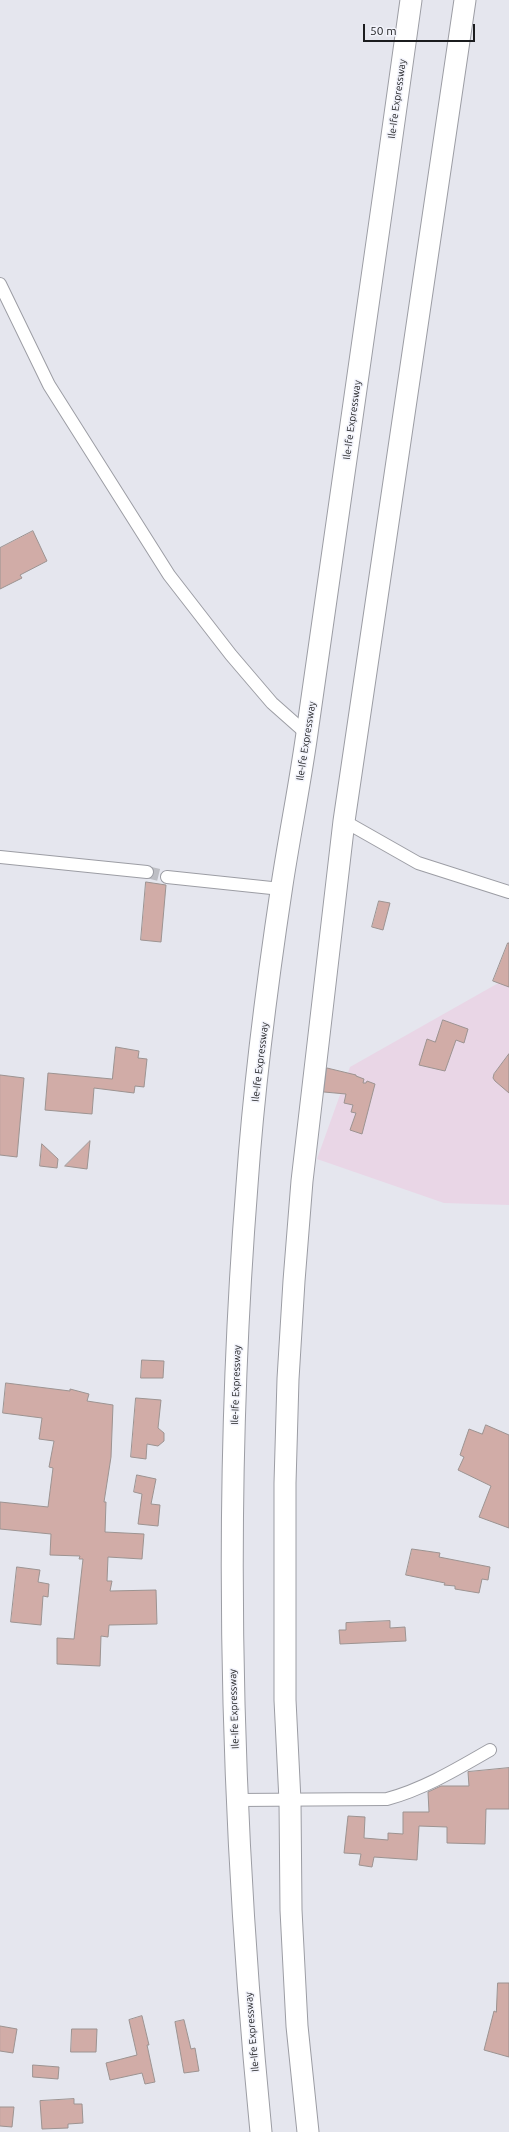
<!DOCTYPE html>
<html>
<head>
<meta charset="utf-8">
<style>
  body { margin:0 }
  #map { position:relative; width:509px; height:2132px; overflow:hidden; background:#e5e6ee; font-family:Ubuntu,sans-serif }
  canvas { display:block }
  .scale { position:absolute; left:363px; top:24px; width:112px; height:18px; box-sizing:border-box; border:2px solid #1b1c1e; border-top:0; padding-left:5px; font-size:12px; line-height:14px; white-space:nowrap; color:#1b1c1e; -webkit-text-stroke:3px #f2f3fb; paint-order:stroke }
</style>
</head>
<body>
<div id="map">
<canvas width="509" height="2132"></canvas>
<div class="scale">50 m</div>
</div>
<script>
const ctx = document.querySelector('canvas').getContext('2d');
ctx.lineJoin = 'round';
function fill(path, color) {
  ctx.fillStyle = color;
  ctx.fill(path, 'evenodd');
}
function trace(path, color, width, dash) {
  ctx.strokeStyle = color;
  ctx.lineWidth = width;
  ctx.lineCap = dash ? 'butt' : 'round';
  ctx.setLineDash(dash || []);
  ctx.stroke(path);
}
function label(font, color, halo, rows, align = 'center') {
  ctx.font = font + ' Ubuntu,sans-serif';
  ctx.lineWidth = 3;
  ctx.setLineDash([]);
  ctx.textBaseline = 'middle';
  ctx.strokeStyle = halo;
  ctx.fillStyle = color;
  for (const [text, x, y, turn = 0] of rows) {
    ctx.save();
    ctx.translate(x, y);
    ctx.rotate((+turn || 0) * Math.PI / 180);
    ctx.textAlign = isNaN(turn) ? turn : align;
    if (halo) ctx.strokeText(text, 0, 0);
    ctx.fillText(text, 0, 0);
    ctx.restore();
  }
}
fill(new Path2D(`
  M509,977V1205L444,1203L317,1159L350,1067Z`), '#e9d6e6');
const building = new Path2D(`
  M33,531L47,561L20,575L22,578L0,589V548Z
  M146,882L166,885L161,942L141,940Z
  M379,901L390,903L383,930L372,927Z
  M508,943H509V987L493,981Z
  M443,1020L468,1029L464,1043L456,1040L445,1071L419,1065L427,1039L435,1042Z
  M116,1047L139,1051L138,1058L147,1059L144,1087L135,1086L134,1093L94,1088L92,1114L45,1110L48,1073L112,1079Z
  M509,1054V1093L495,1081L493,1078L494,1074Z
  M327,1068L356,1075V1076L364,1079L363,1083H366L367,1081L375,1084L362,1134L350,1130L356,1113L351,1112L353,1105L344,1103L346,1094L324,1092Z
  M0,1075L24,1078L17,1157L0,1155Z
  M90,1141L87,1169L65,1166Z
  M42,1144L58,1159L57,1168L40,1166Z
  M142,1360L164,1361L163,1378H141Z
  M6,1383L70,1391V1389L89,1394L87,1401L113,1405L111,1457L104,1502H106L105,1532L144,1534L142,1559L108,1557L107,1581H112L110,1591L156,1590L157,1624L109,1625L108,1637L101,1636L100,1666L57,1664V1638L74,1639L83,1559H79L80,1556L50,1555L51,1534L0,1529V1502L48,1507L53,1468L49,1467L54,1441L39,1439L42,1418L3,1413Z
  M136,1398L161,1400L158,1428L164,1433V1441L158,1446L147,1444L146,1459L131,1457Z
  M486,1425L509,1435V1528L479,1517L491,1486L458,1470L464,1457L460,1455L469,1429L482,1434Z
  M137,1475L156,1479L151,1504L160,1505L158,1526L138,1524L142,1494L134,1492Z
  M412,1549L440,1553L439,1557L490,1567L488,1580L482,1579L479,1593L455,1589V1586L444,1585L445,1583L406,1575Z
  M17,1567L40,1570L38,1582L49,1584L48,1597L43,1596L41,1625L11,1622Z
  M390,1621V1628L405,1627L406,1641L340,1644L339,1630H346V1623Z
  M509,1768V1809H486L485,1844L447,1843V1827L419,1826L417,1860L374,1857L372,1867L359,1865L361,1854L344,1853L348,1816L365,1817L364,1838L388,1840V1833L403,1834V1812H429L428,1792L441,1786H469L468,1772Z
  M498,1983H509V2057L484,2050L494,2011L496,2012Z
  M142,2016L149,2045H147L155,2082L145,2084L142,2073L110,2080L106,2063L137,2055L129,2020Z
  M184,2020L191,2049L195,2048L199,2071L184,2073L175,2022Z
  M0,2026L17,2029L13,2053L0,2051Z
  M72,2029H97L96,2052H71Z
  M33,2065L59,2067L58,2079L33,2077Z
  M74,2099V2104H82L83,2123L68,2124V2128L42,2129L40,2101Z
  M0,2107H14L12,2127L0,2126Z`);
fill(building, '#d1aca7');
trace(building, '#9c9391', 1);
trace(new Path2D(`
  M147,872L167,877`), '#bdbec4', 12, [12, 6]);
const minor = new Path2D(`
  M0,284L49,385L169,575L231,655L272,703L307,734
  M344,821L418,863L509,892
  M0,857L147,872
  M167,877L281,889
  M237,1800L387,1799C424,1789 457,1769 490,1750`);
const trunk = new Path2D(`
  M261,2132C230,1817 222,1500 247,1185C254,1085 267,984 282,885C290,832 301,779 308,726C344,484 377,242 411,0
  M308,2132L297,2026L291,1910L290,1801L285,1700V1483L288,1379L294,1281L302,1181L344,821L465,0`);
trace(minor, '#9c9da4', 14);
trace(trunk, '#9c9da4', 23);
trace(minor, '#fff', 12);
trace(trunk, '#fff', 21);
label('10px', '#1b1c1e', '#f2f3fb', [
  ["Ile-Ife Expressway",397,99,-82],
  ["Ile-Ife Expressway",352,420,-82],
  ["Ile-Ife Expressway",306,741,-81],
  ["Ile-Ife Expressway",260,1062,-83],
  ["Ile-Ife Expressway",236,1385,-88],
  ["Ile-Ife Expressway",234,1709,-92],
  ["Ile-Ife Expressway",252,2032,-95]
]);
</script>
</body>
</html>
